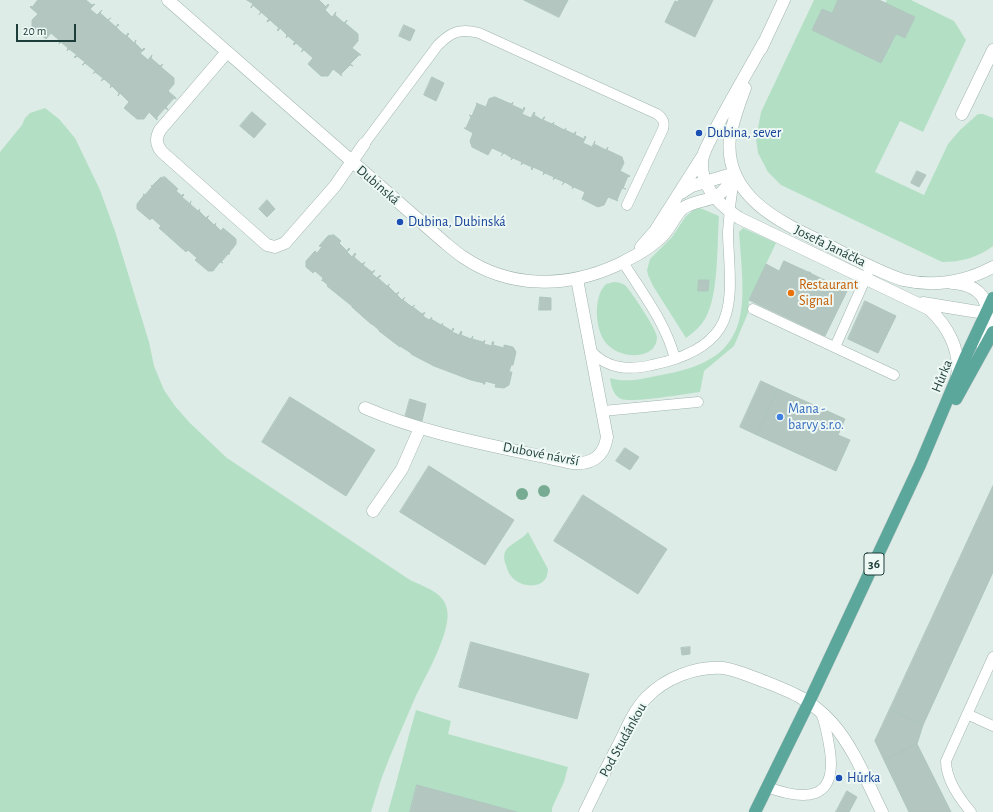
<!DOCTYPE html>
<html>
<head>
<meta charset="utf-8">
<style>
  body { margin:0 }
  #map { position:relative; width:993px; height:812px; overflow:hidden; background:#deece7; font-family:"Alegreya Sans",sans-serif }
  canvas { display:block }
  .scale { position:absolute; left:16px; top:24px; width:60px; height:18px; box-sizing:border-box; border:2px solid #1d3d38; border-top:0; padding-left:5px; font-size:12px; line-height:14px; white-space:nowrap; color:#1d3d38; -webkit-text-stroke:3px #eef8f4; paint-order:stroke }
</style>
</head>
<body>
<div id="map">
<canvas width="993" height="812"></canvas>
<div class="scale">20 m</div>
</div>
<script>
const ctx = document.querySelector('canvas').getContext('2d');
ctx.lineJoin = 'round';
function fill(path, color) {
  ctx.fillStyle = color;
  ctx.fill(path, 'evenodd');
}
function trace(path, color, width, dash) {
  ctx.strokeStyle = color;
  ctx.lineWidth = width;
  ctx.lineCap = dash ? 'butt' : 'round';
  ctx.setLineDash(dash || []);
  ctx.stroke(path);
}
function label(font, color, halo, rows, align = 'center') {
  ctx.font = font + ' "Alegreya Sans",sans-serif';
  ctx.lineWidth = 4;
  ctx.setLineDash([]);
  ctx.textBaseline = 'middle';
  ctx.strokeStyle = halo;
  ctx.fillStyle = color;
  for (const [text, x, y, turn = 0] of rows) {
    ctx.save();
    ctx.translate(x, y);
    ctx.rotate((+turn || 0) * Math.PI / 180);
    ctx.textAlign = isNaN(turn) ? turn : align;
    if (halo) ctx.strokeText(text, 0, 0);
    ctx.fillText(text, 0, 0);
    ctx.restore();
  }
}
fill(new Path2D(`
  M814,0H838L832,13L822,9L812,30L881,63L896,34L905,38L915,17L885,3L887,0H911L954,21L966,40L923,132L900,121L875,172L924,195L948,144L960,130L978,114H983L993,118V246C977,258 961,262 942,262L781,185L768,172L758,153L756,139L761,112Z
  M45,108L59,119L75,138L100,190L115,231L149,342L154,366L164,390L175,406L190,423L227,458L410,580C424,587 444,592 447,609C452,631 425,677 415,698C404,724 392,750 382,777C378,788 375,800 371,812H0V152L22,125L25,118L30,113Z
  M700,208L719,216C717,243 719,296 705,319C700,327 693,333 686,338L653,286L648,275L647,270L650,259L672,237L686,216L695,209Z
  M743,228L776,243L749,300L748,313L734,346L704,371L700,392C686,394 632,403 621,399C613,395 611,386 610,378C628,384 648,377 666,374C756,358 744,304 739,232Z
  M614,282C618,282 621,283 625,285C631,291 657,330 657,337C657,344 653,350 648,352C635,359 615,354 606,343C595,330 593,298 605,285C607,283 611,283 614,282Z
  M528,532L548,569C548,571 547,576 546,578C539,590 518,586 511,576C508,573 507,568 506,565C504,560 503,555 506,550C512,542 522,540 528,532Z
  M416,710L451,721L448,734L568,767L564,782L552,808V812H517L417,785L410,812H388C398,778 406,744 416,710Z`), '#b3e0c5');
const building = new Path2D(`
  M38,0H86L92,5L95,4L90,9L97,15L102,10L100,13L108,20L111,18L108,20L116,27L118,24L119,25L116,27L121,32L126,36L128,33L129,34L127,36L134,43L136,40L135,43L142,50L144,48L145,49L140,53L148,60L152,55L151,58L160,66L163,64L161,67L174,78V84L168,91L176,98V99L174,98L166,107L168,110L165,108L157,117V120L149,112L144,119H137L124,108L129,102L120,93L118,96L119,93L112,86L110,88L111,85L104,79L101,81L103,78L95,72L93,74L95,71L85,63L83,65H82L85,62L77,56L75,58L74,57L77,55L69,49L67,51L68,48L61,42L59,44L60,41L51,33L46,39L32,27V20L38,14L30,7L31,6L32,7Z
  M247,0H319L326,7L328,4L329,5L325,10L332,17L336,12L335,15L344,23L347,20V21L345,23L358,34V41L352,48L361,55H359L350,64L353,66L350,65L341,74L342,76L333,69L328,76H321L308,64L313,58L304,50L301,52L303,49L296,43L294,45L293,44L295,42L288,36L286,38L287,35L280,28L278,31L277,30L279,28L270,20L267,22V21L269,19L261,12L259,15L261,12L253,5L251,8V7L253,4Z
  M524,0H568L559,17Z
  M679,0H713L695,37L665,22L675,1L678,2Z
  M838,0H879L915,17L905,38L896,34L881,63L812,30L822,9L832,13Z
  M404,25L415,30L410,41L399,36Z
  M432,77L444,83L436,101L424,95Z
  M495,97L511,104L513,102L512,105L523,110L524,107L525,108L522,114L531,118L534,112L535,113L534,115L542,120L544,117H545L543,120L552,124L554,122L553,124L564,130L566,128L565,130L574,134L575,132H576L575,135L584,139L585,136L586,137L583,143L592,147L595,141L594,144L606,150L608,147L607,150L622,157L624,163L620,171L630,176L629,177L628,176L623,188L626,189L622,188L617,200L618,201L608,197L604,205L598,207L582,199L585,192L574,187L572,189L573,187L565,182L562,185L564,182L555,178L553,180L554,177L545,173L543,175L544,172L533,167L532,170L531,169L532,167L523,163L521,165L522,162L513,158L511,160L512,158L504,153L501,156L503,153L492,148L488,155L472,147L470,141L473,133L464,128H466L471,117L469,115L472,116L477,104L476,103L486,107L489,99Z
  M252,112L266,124L254,138L240,126Z
  M917,171L926,175L919,187L911,183Z
  M165,177L178,189L176,191L182,196L183,194L184,195L182,197L190,204L191,201L190,204L198,211L200,209L199,211L206,218L208,216H209L207,218L214,225L216,223L215,225L221,231L223,228L236,239V244L229,253L230,254H228L221,262L223,263L220,262L213,271H208L195,260L197,258L188,250L186,252L159,228L161,226L152,218L150,220L137,209V204L144,195L143,194L145,195L152,187L151,185L152,186L160,178Z
  M267,200L275,209L267,217L259,209Z
  M334,235L341,241L339,243L347,251L349,248L350,249L347,252L352,257L355,253L356,254L354,257L362,264L365,262L363,265L372,272L375,270L372,274L377,278L380,275L381,276L378,278L387,286L390,284L388,286L396,294L399,292L397,295L402,300L405,297L403,300L412,307L415,305L413,307L422,314L425,312L423,316L429,320L432,317L431,319L441,325L443,323L442,325L452,331L453,328L454,329L452,332L459,335L461,331L462,332L461,335L471,339L473,336L472,339L483,342L485,340L484,344L492,346V342H494L493,345L504,348V345L513,347L516,352L513,365H511L509,372H512L509,385L504,388L495,387L496,384L485,381V384H483L484,383L471,380L434,366L411,354V353L400,346V347L379,331V330L372,324H371L352,307V306L327,286L328,285L322,280V281L323,278L315,271L313,273L306,267V261L315,251L317,253L322,247L319,246L328,236Z
  M784,261L808,272H810L812,274L847,291L825,336L749,300L766,264L779,271Z
  M699,280H709L708,291H698Z
  M540,297L551,298V310H539Z
  M865,301L896,316L878,353L848,339Z
  M761,381L778,389L757,435L740,427Z
  M778,389L845,419L838,435L850,440L836,471L757,435Z
  M290,397L375,450L346,496L262,442Z
  M410,399L426,404L422,421L405,417Z
  M625,448L639,457L630,470L616,461Z
  M429,466L514,520L485,565L400,512Z
  M993,486V572L923,725L890,709Z
  M583,495L667,549L638,594L554,541Z
  M471,642L589,674L577,719L459,687Z
  M690,647V654L682,655L681,648Z
  M890,709L923,725L917,744L884,760L875,741Z
  M917,744L951,812H909L884,760Z
  M417,785L517,812H410Z
  M847,791L857,797L849,812H836Z`);
fill(building, '#b3c6c0');
trace(building, '#afc6bf', 1);
const lane = new Path2D(`
  M364,144L438,45C451,32 460,28 479,33L657,114C663,118 665,122 663,129L627,205
  M623,262C642,293 666,323 675,359
  M753,309L894,375
  M835,347L871,266
  M591,351C608,370 630,370 652,365C677,360 706,350 720,328C736,303 728,260 728,232C729,214 731,196 734,178
  M603,411L698,402
  M967,714L993,726
  M767,787C805,801 837,801 830,751C828,738 826,725 821,713
  M971,812C959,798 946,779 946,761L993,657`);
const street = new Path2D(`
  M168,0L444,242C450,247 457,253 463,257C510,289 567,288 617,265C631,258 646,251 658,240C669,232 673,218 682,209C692,201 705,202 716,196C725,192 730,182 735,173
  M764,42C747,73 728,104 712,136C708,145 701,155 702,165C702,188 721,206 739,218L929,309C948,326 961,351 957,376
  M761,49L784,0
  M227,52L160,130C155,139 156,145 162,152L267,245L275,247L285,243L335,186L364,144
  M745,88C739,104 733,121 730,137C723,197 782,223 826,244C851,257 876,271 903,280C934,287 965,282 993,267
  M962,114L993,50
  M681,193L692,186L735,173
  M641,247L655,231L702,157
  M952,283C992,285 992,316 983,346
  M923,303L972,311L980,312L993,308
  M365,408C430,436 502,447 572,463C591,465 604,457 607,437L577,279
  M373,511L402,469L420,428
  M585,812C597,787 610,761 623,736C629,723 636,708 646,698C665,678 696,666 723,668C737,670 752,677 766,682C794,693 811,700 832,723C853,746 868,784 882,812`);
const primary = new Path2D(`
  M956,399L993,332
  M755,812L809,702L920,465L965,358L993,298`);
trace(lane, '#a0b4af', 11);
trace(street, '#a0b4af', 13);
trace(primary, '#c0c9c7', 13);
trace(lane, '#fff', 10);
trace(street, '#fff', 12);
trace(primary, '#5ca79c', 12);
ctx.fillStyle = '#77ac93';
for (const [x, y] of [
  [544,491],
  [522,494]
]) {
  ctx.beginPath();
  ctx.arc(x, y, 6, 0, 2 * Math.PI);
  ctx.fill();
}
for (const [x, y, r, color] of [
  [699,133,4,"#1a4fb4"],
  [400,222,4,"#1a4fb4"],
  [791,293,4,"#e8710a"],
  [780,417,4,"#3f7fe0"],
  [839,778,4,"#1a4fb4"]
]) {
  const dot = new Path2D();
  dot.arc(x, y, r, 0, 2 * Math.PI);
  ctx.fillStyle = color;
  ctx.fill(dot);
  trace(dot, '#eef8f4', 1.5);
}
for (const [x, y, w] of [
  [874,564,20]
]) {
  const box = new Path2D();
  box.roundRect(x - w / 2, y - 11, w, 22, 3);
  ctx.fillStyle = '#eef8f4';
  ctx.fill(box);
  trace(box, '#1d3d38', 1);
}
label('bold 13px', '#1d3d38', null, [
  ["36",874,564]
]);
label('14px', '#164399', '#eef8f4', [
  ["Dubina, sever",707,133],
  ["Dubina, Dubinská",408,222],
  ["Hůrka",847,778]
], 'left');
label('14px', '#1d3d38', '#eef8f4', [
  ["Dubinská",378,185,41],
  ["Josefa Janáčka",830,246,26],
  ["Hůrka",942,376,-68],
  ["Dubové návrší",541,454,11],
  ["Pod Studánkou",623,740,-61]
]);
label('14px', '#c56008', '#eef8f4', [
  ["Restaurant",799,285],
  ["Signal",799,301]
], 'left');
label('14px', '#366cbe', '#eef8f4', [
  ["Mana -",788,409],
  ["barvy s.r.o.",788,425]
], 'left');
</script>
</body>
</html>
